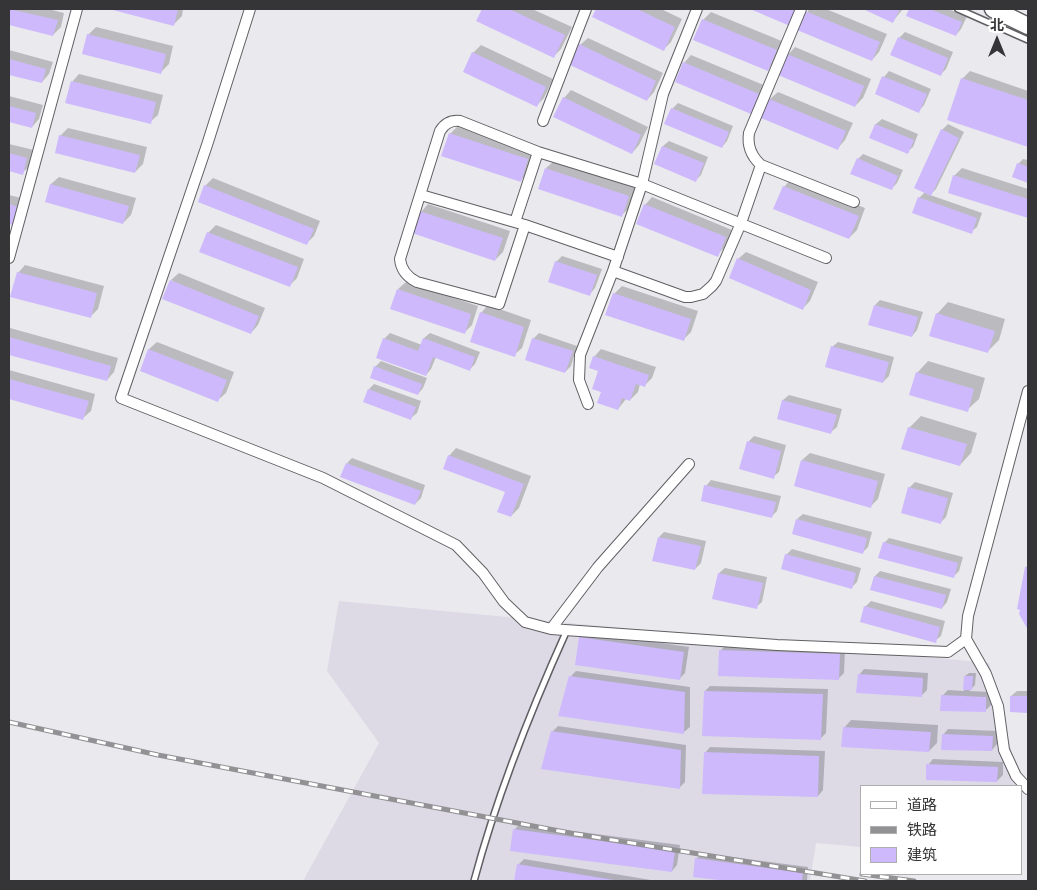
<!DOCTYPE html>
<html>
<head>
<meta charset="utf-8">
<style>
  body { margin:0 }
  #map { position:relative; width:1037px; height:890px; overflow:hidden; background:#eae9ee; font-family:"Titillium Web","Noto Sans SC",sans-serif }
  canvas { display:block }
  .frame { position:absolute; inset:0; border:10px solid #353436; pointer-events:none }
  .legend { position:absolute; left:860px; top:785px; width:162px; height:90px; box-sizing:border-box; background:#fff; border:1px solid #aeaeaf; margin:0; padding:6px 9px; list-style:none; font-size:15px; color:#353436 }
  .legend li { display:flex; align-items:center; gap:10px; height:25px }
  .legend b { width:25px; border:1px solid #aeaeaf }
  .north { position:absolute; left:972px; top:15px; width:50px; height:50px; -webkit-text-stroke:4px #fff; paint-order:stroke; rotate:0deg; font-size:14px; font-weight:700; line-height:20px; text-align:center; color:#353436 }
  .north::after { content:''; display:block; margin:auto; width:18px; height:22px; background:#353436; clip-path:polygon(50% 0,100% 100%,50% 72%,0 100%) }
</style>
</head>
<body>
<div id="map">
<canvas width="1037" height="890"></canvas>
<div class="frame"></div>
<ul class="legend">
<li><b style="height:6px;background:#fff"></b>道路</li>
<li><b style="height:6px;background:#929194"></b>铁路</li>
<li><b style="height:14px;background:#cdb9fc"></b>建筑</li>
</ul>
<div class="north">北</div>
</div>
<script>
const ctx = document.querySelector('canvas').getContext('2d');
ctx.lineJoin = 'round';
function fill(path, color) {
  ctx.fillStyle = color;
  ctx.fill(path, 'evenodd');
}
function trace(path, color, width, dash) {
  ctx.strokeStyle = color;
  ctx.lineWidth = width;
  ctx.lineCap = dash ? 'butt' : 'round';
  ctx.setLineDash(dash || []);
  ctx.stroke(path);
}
fill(new Path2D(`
  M339,601L989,663L1016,769V786H861V847L816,843L810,881H303L379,743L327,671Z`), '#dddae6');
fill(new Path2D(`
  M9,9H48L64,13L61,27L53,35L9,23Z
  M112,9H183L182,16L174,24Z
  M483,9H532L572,27L561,49L554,56L478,20Z
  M597,9H661L682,19L671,42L664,49L594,16Z
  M809,9H826L887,34L879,52L872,60L799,29Z
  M866,9H903L893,21Z
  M910,9H948L967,16L961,29L956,35L908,15Z
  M711,12L784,42L775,62L768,69L703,20Z
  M96,27L173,46L169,64L161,72L88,35Z
  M905,32L953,52L946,69L940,75L899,38Z
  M588,38L663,73L654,92L647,100L580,45Z
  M481,45L553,79L544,98L537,105L473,53Z
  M795,47L871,79L863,98L855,106L788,55Z
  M9,50L53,62L49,74L42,82L9,73Z
  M691,55L766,86L758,104L751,112L684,63Z
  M889,71L931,89L924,105L919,111L884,77Z
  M970,71L1028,91V146L949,119L962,79Z
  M79,74L163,95L158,115L150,122L72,82Z
  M571,90L648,127L639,145L632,153L564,98Z
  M778,92L853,123L845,140L838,148L763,117L770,99Z
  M9,96L43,105L39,119L32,127L9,121Z
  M678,103L733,126L727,141L722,147L672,109Z
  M882,119L918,134L913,147L907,152L871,137L876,124Z
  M948,124L964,132L936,189L930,195L982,213L977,227L971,232L919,198L925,192L942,130Z
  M458,126L535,152L528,173L520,181L450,134Z
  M68,128L147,147L143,164L135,172L56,152L61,135Z
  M669,141L708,157L701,175L696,180L656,164L663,146Z
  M9,144L34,150L30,166L22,173L9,170Z
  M863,154L903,170L897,183L891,189L858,159Z
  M1023,159L1028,160V181L1014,176L1018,164Z
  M554,161L636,188L629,208L621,216L546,168Z
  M962,168L1028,189V216L949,192L954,176Z
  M59,177L136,198L131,215L123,223L47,201L51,184Z
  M213,178L320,221L314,236L306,244L205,186Z
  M791,179L865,208L857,230L849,238L784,187Z
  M9,195L25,199L13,224L9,222Z
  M652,197L732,230L725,247L717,255L645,205Z
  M428,204L510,231L503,252L495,260L421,212Z
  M216,225L304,259L297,278L290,285L208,233Z
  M746,252L818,282L810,301L803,308L738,259Z
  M562,256L602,269L595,288L590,294L556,262Z
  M25,265L104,286L98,309L91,316L18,273Z
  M179,273L265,308L258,325L251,333L171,280Z
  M406,282L478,306L472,325L464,333L398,289Z
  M622,286L698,311L691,332L683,340L614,294Z
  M880,300L923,312L917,330L912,336L875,305Z
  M948,302L1005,319L999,340L988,351L937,314Z
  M488,305L531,320L522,348L514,355L481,313Z
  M10,328L118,358L114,372L107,380L9,353V330Z
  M390,333L422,345L424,338L430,333L480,352L475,364L470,369L436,357L431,369L426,375L384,339Z
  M539,333L577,346L571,366L565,372L533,339Z
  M157,342L234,372L226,393L218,400L141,370L149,349Z
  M838,342L894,357L889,376L883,382L832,347Z
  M601,349L656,367L652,378L645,385L640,384L638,392L630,400L626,399L618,409L603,391L600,370L594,357Z
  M381,361L427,378L423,388L418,394L375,367Z
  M928,361L985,378L979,399L967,410L917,373Z
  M9,370L95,394L91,411L83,418L9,398Z
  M374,384L421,401L417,413L411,418L369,389Z
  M789,395L842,409L837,427L831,432L778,418L783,400Z
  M921,416L977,433L971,453L960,465L909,428Z
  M754,436L786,445L779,472L773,477L748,442Z
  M456,448L531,476L519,508L511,516L506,491L449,456Z
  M810,453L885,474L878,499L870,507L802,460Z
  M352,458L425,485L421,498L415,504L347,463Z
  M711,480L781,496L777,511L772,516L706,486Z
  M915,482L953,493L946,517L940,523L909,488Z
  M803,514L872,532L868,547L863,552L797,519Z
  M664,532L706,541L701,563L695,569L659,537Z
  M889,538L963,557L959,571L953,577L884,543Z
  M792,549L861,568L857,582L852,587L786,555Z
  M1028,565V627L1021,614L1026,567Z
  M725,568L767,577L762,602L756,607L719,573Z
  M880,571L951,589L947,602L942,608L871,589L875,576Z
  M871,601L945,621L941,636L935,641L865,607Z
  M586,632L689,647L685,673L680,678L580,638Z
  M726,645L845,649L844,673L838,679L720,651Z
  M864,669L928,673L927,690L921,696L859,675Z
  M576,671L690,687V727L684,732L571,676Z
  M969,673H976L975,685L969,691L991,692V705L985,711L942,696L948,690L964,691L965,676Z
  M710,686L828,689L826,733L820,739L705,691Z
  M1017,691H1028V712L1011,711V696Z
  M851,720L938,725L937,743L929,751L844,728Z
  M558,726L686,745L685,782L679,788L552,732Z
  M948,729L998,731L997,744L992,750L943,735Z
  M710,747L825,751L823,790L818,796L705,753Z
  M933,759L1003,762V775L997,781L928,765Z
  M520,824L680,845L677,865L672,871L514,830Z
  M702,853L808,867L807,881H736L694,876L696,859Z
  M524,859L657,881H515L518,865Z`), '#0003');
fill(new Path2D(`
  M9,9L58,20L53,36L9,25Z
  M109,9H178L174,26Z
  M482,9H509L565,35L554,58L476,21Z
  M596,9H637L675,27L664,51L592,17Z
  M750,9H797L790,26Z
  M863,9H900L893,23Z
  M909,9H930L962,22L956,36L906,16Z
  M805,11L880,42L872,61L797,30Z
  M702,19L777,50L768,71L693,40Z
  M87,34L166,54L161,74L82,54Z
  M898,37L948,58L941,76L890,55Z
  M579,44L656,81L647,101L570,65Z
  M472,52L546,87L537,107L463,72Z
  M787,54L864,86L855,107L778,75Z
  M9,59L46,69L42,83L9,75Z
  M683,62L759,94L751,114L675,82Z
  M882,76L927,94L919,113L875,94Z
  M961,78L1028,100V147L947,120Z
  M71,81L156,102L151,124L65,103Z
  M563,97L641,135L632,154L553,117Z
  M769,99L846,131L838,150L761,118Z
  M9,106L36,113L32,128L9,122Z
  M671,108L729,132L722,148L664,124Z
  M875,124L914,140L908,154L869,138Z
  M941,129L959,138L931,196L914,188Z
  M449,133L528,159L521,182L441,156Z
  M59,135L140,155L135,173L55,153Z
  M662,146L704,163L696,182L654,164Z
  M9,153L27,158L23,175L9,171Z
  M857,158L898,176L892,190L850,174Z
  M1017,163L1028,167V183L1012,177Z
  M545,168L629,196L622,217L538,189Z
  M953,175L1028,199V218L948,193Z
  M50,184L129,206L123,224L45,202Z
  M204,185L314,229L307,245L198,202Z
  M783,186L859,216L849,239L773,209Z
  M918,197L977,218L972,234L912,213Z
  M9,204L18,207L13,225L9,224Z
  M644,204L726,237L718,257L636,224Z
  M419,211L503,238L495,261L412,233Z
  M207,232L298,267L290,287L199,252Z
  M737,258L811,290L803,310L729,278Z
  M555,261L597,275L590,296L548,282Z
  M17,272L97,293L91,318L10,297Z
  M170,280L259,316L251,334L162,299Z
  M397,289L471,314L465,334L390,309Z
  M613,293L691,319L684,341L605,315Z
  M874,305L918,317L912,337L868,325Z
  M480,312L524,327L515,357L470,342Z
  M936,313L995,331L988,353L929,336Z
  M9,337L111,366L107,381L9,355Z
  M383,338L418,351L423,338L475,357L470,371L433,357L426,376L376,358Z
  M532,338L573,351L565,373L525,360Z
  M831,346L889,362L883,383L825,367Z
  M148,349L227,380L218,402L140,371Z
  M593,356L649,375L645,387L636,384L630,401L622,398L618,410L597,403L601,392L592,389L598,371L589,368Z
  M374,366L422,384L418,395L370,378Z
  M916,372L974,389L968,412L909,395Z
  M9,379L89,401L83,420L9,399Z
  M368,389L416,407L411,420L363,402Z
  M782,400L837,415L831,434L777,419Z
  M908,427L967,444L960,466L901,449Z
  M747,441L781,451L774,479L739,469Z
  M448,455L524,484L511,517L497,512L505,492L443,469Z
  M801,460L878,481L871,508L794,486Z
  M346,463L421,491L415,505L340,477Z
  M704,485L776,502L772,518L701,501Z
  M908,487L948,498L941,524L901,513Z
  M796,519L867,538L863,554L792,534Z
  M658,537L701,546L695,570L652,561Z
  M883,542L958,563L954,578L878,558Z
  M785,554L856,573L852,589L781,569Z
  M1025,567H1028V630L1019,614L1020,610L1017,609Z
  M718,573L763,583L757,609L712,599Z
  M874,576L946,595L942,609L870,590Z
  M864,606L940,627L936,643L860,622Z
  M579,637L684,652L680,680L575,665Z
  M719,650L840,654L839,680L718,676Z
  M858,674L923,678L922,697L856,693Z
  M569,676L685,692L684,734L558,716Z
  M964,676H973L972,690H963Z
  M704,691L823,694L821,740L702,736Z
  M941,695L986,697V712L940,711Z
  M1010,696H1028V713L1010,712Z
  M843,727L931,732L929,752L841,747Z
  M551,731L681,750L680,789L541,769Z
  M942,734L993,736L992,751L941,750Z
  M704,752L819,756L818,797L702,794Z
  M926,764L998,767L997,782L926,780Z
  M513,829L675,851L672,872L510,851Z
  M695,858L803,873L802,881H727L693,877Z
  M517,864L614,880V881H514Z`), '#cdb9fc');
const lane = new Path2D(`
  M958,9L1028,40
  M474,881C497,795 530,712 567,630`);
const street = new Path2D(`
  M250,9L207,145L121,398L323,478L456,545L483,573L504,602L525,622L551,629L777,645L948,652L966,639
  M697,9L663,94L642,184L826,258
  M543,121L586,9
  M761,165C751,156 747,146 749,133L801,9
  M421,195L525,225L618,257
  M515,222L538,152L642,184L613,271L580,355L579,380L588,404
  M525,225L499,304L417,282C407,277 401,270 400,259L440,131C445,123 451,120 460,121L538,152
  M9,258L77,9
  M613,271L685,297H691L703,294L712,286L716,281L741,223L761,165L854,202
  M1028,391L968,616L966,639L986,674L998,706L1004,750L1016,776L1028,789
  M551,629L598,567L689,464`);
const primary = new Path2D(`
  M993,9L1028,26`);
trace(lane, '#605f63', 8);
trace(street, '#605f63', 12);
trace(primary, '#605f63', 19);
trace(lane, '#fff', 5);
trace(street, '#fff', 10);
trace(primary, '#fff', 16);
const rail = new Path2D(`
  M9,722L158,755L570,833L865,881
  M862,874L914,881`);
trace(rail, '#929194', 5);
trace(rail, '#fff', 3, [9]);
</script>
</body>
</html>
